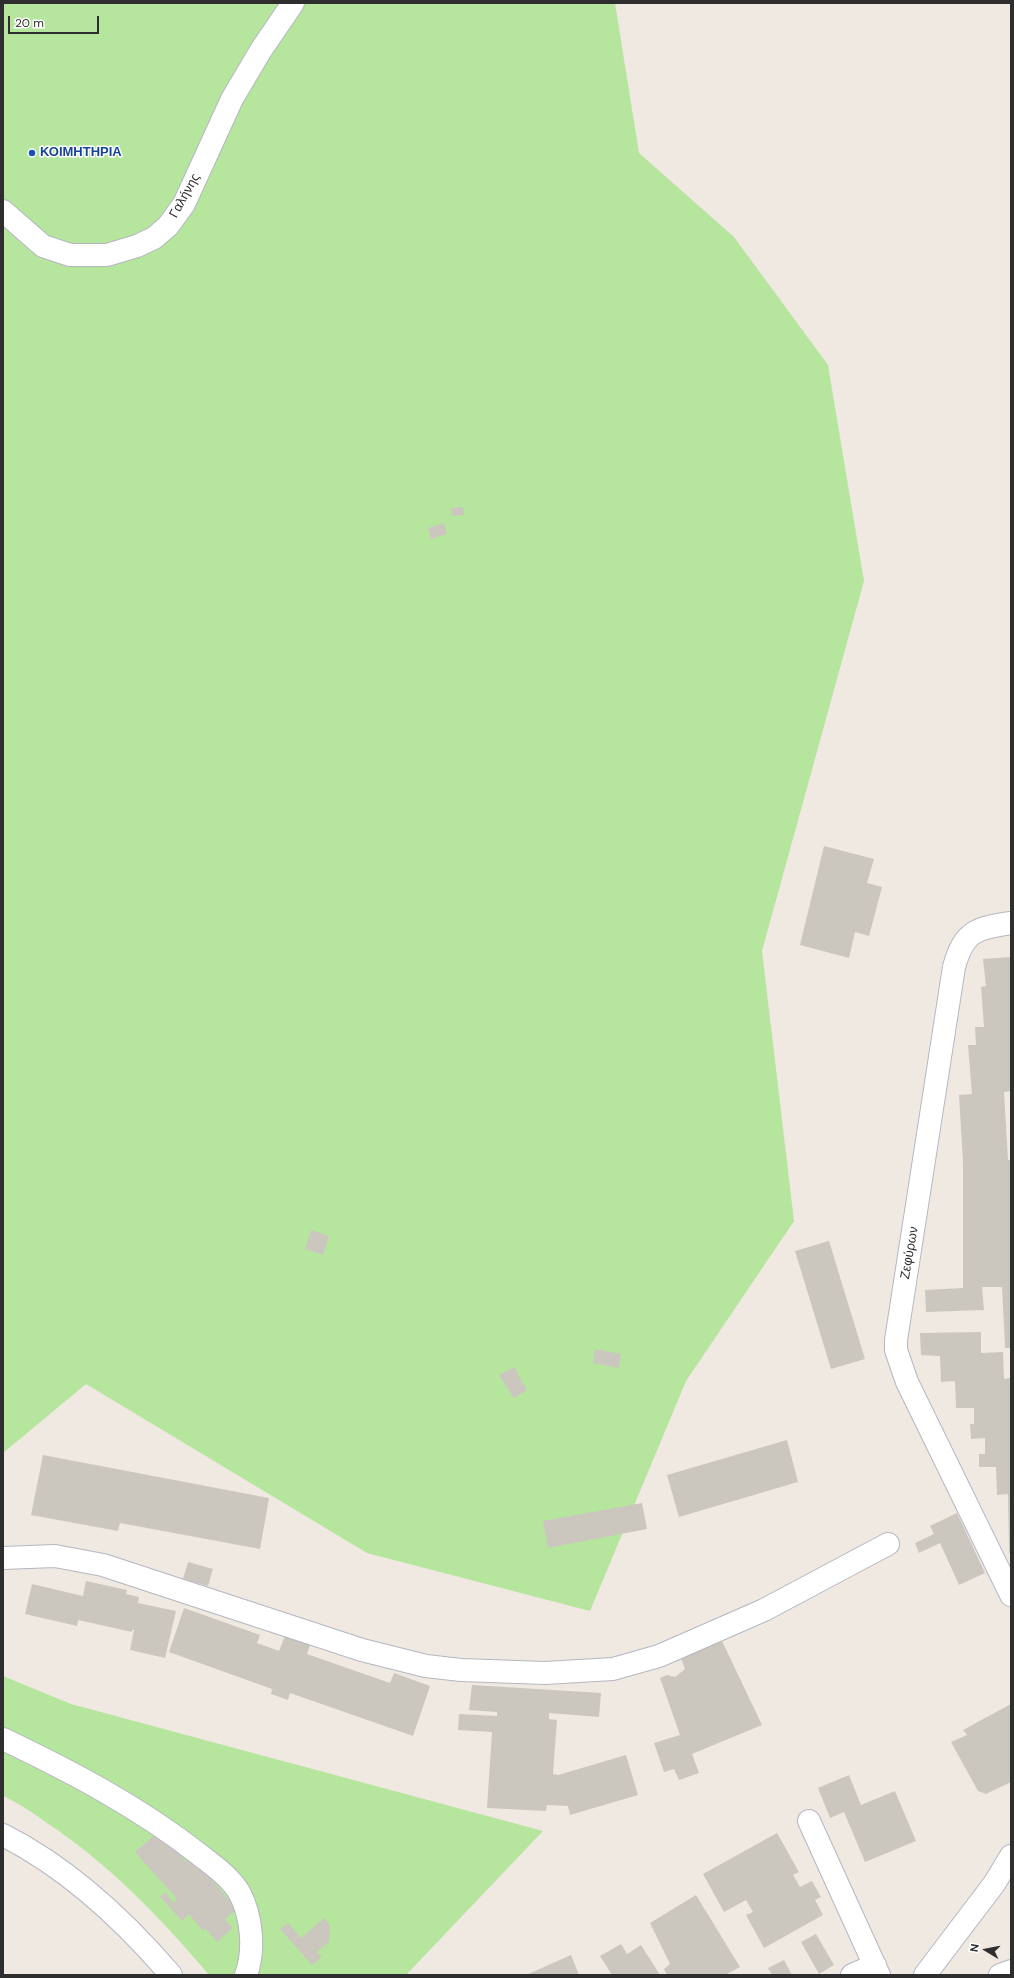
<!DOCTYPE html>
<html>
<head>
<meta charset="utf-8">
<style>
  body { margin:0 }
  #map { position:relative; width:1014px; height:1978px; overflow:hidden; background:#efe9e1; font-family:"DM Sans",sans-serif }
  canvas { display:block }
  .frame { position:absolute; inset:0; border:4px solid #2e2e2e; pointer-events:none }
  .north { position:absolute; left:966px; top:1930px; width:40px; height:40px; -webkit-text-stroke:3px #fff; paint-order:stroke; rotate:280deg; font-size:11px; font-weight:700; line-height:16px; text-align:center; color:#2e2e2e }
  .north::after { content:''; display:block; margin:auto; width:14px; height:18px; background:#2e2e2e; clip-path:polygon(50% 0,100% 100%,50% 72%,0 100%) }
  .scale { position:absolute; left:8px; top:16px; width:91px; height:18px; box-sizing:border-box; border:2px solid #2e2e2e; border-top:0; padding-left:5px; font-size:12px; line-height:14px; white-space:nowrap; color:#2e2e2e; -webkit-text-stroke:3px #fff; paint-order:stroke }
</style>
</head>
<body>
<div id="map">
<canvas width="1014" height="1978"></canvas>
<div class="frame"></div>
<div class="north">N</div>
<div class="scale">20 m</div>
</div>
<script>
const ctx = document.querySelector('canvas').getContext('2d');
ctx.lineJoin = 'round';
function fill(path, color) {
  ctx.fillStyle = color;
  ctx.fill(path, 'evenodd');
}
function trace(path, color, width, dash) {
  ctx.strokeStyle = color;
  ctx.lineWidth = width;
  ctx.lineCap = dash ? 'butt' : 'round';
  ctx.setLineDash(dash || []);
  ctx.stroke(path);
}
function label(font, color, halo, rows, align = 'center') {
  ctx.font = font + ' "DM Sans",sans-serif';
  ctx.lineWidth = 3;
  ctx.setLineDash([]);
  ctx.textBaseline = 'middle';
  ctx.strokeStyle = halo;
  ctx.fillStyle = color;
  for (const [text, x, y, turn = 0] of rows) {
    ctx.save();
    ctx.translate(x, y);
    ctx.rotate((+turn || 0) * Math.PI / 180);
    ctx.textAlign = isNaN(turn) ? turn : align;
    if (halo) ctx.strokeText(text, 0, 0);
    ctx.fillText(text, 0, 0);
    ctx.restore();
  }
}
fill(new Path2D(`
  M3,3H615L639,153L734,237L828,365L864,581L762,951L794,1221L686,1381L590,1611L367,1553L86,1384L3,1453Z
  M3,1676L71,1704L543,1831L406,1975H209C161,1918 109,1864 47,1823C33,1813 19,1803 3,1796Z`), '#b6e59e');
fill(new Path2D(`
  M463,507L464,515L452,516L451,508Z
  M444,523L447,534L431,539L428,528Z
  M824,846L874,859L867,883L882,887L869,936L855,932L849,958L800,945Z
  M1011,957V1091L1004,1092L1008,1160H1011V1348H1005L1002,1287H982L984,1310L926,1312L925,1290L963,1288V1162L959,1095L972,1094L968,1045H976L975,1027H984L981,987L986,986L983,959Z
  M311,1230L329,1236L323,1255L305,1249Z
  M829,1241L865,1359L831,1369L795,1251Z
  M981,1332V1353L1003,1352L1004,1379L1011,1378V1553H1009L1008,1494L997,1495L996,1467H979V1454H985V1438L971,1439L970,1424H974V1408H956L955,1381L941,1382L940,1356L921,1355L920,1333Z
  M595,1349L621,1354L619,1368L593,1363Z
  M514,1367L527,1390L514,1398L499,1375Z
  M787,1440L798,1482L679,1517L667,1475Z
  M43,1455L269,1498L260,1549L120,1523L118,1531L31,1515Z
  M642,1503L647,1529L548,1548L543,1521Z
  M957,1513L985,1573L959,1585L940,1543L919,1553L915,1543L934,1534L930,1526Z
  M188,1562L213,1569L208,1586L183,1579Z
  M86,1581L127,1590L126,1594L139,1597L138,1603L176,1611L165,1658L130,1650L134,1630H132V1632L78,1620L77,1626L25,1614L32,1584L83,1596Z
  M184,1608L260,1635L257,1643L279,1651L285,1636L310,1645L307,1654L390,1683L394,1673L430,1686L413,1736L290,1693L288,1700L271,1694L272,1689L169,1652Z
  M722,1641L762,1725L692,1754L699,1773L679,1780L674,1769L664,1772L654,1743L680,1735L660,1678L667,1675L675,1677L685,1669L680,1656Z
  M472,1685L601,1693L599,1717L549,1713V1719L557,1720L553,1774L558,1775L626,1755L638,1795L570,1815L568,1806L547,1805L546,1811L487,1808L492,1732L458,1730L459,1714L497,1716V1712L469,1710Z
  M1011,1704V1782L986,1794L978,1791L951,1742L967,1735L963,1730Z
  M849,1775L861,1805L895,1791L916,1841L865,1862L844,1812L830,1818L818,1788Z
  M159,1831L186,1862L192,1857L237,1909L225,1919L233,1928L217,1942L206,1929L203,1931L189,1914L182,1921L160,1897L165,1892L174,1903L177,1899L135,1852Z
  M777,1833L799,1872L793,1875L800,1887L812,1881L821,1897L815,1900L823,1915L764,1948L746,1915L753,1912L746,1900L724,1912L703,1874Z
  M696,1895L740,1967L725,1975H667L664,1969L670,1964L650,1923Z
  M324,1918L330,1925L329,1942L317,1952L322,1957L312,1965L280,1929L288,1923L301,1938Z
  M816,1934L834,1965L819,1974L801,1942Z
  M621,1944L627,1954L641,1945L660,1975H612L600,1956Z
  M571,1955L579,1975H526Z
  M784,1960L792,1975H772L768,1968Z`), '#cbc7bf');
const minor = new Path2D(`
  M3,211L43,246L70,255H107L137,246L154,238L168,226L184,204L232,99L261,50L293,3
  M1011,923C976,928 964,931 954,967L896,1340V1350L907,1382L1011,1595
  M3,1558L55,1556L103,1565L362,1650L426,1666L461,1670L545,1673L613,1669L659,1656L764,1610L888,1544
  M3,1739C72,1772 139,1807 200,1855C213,1865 230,1877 239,1892C252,1916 255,1950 246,1975
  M809,1821L879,1975
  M852,1975L875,1965
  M925,1975L994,1884L1011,1856`);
const tertiary = new Path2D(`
  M1000,1975L1011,1971`);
const secondary = new Path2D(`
  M3,1835C68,1868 124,1920 171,1975`);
trace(minor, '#b4b7c1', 24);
trace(tertiary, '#b4b7c1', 24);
trace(secondary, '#b4b7c1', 24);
trace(minor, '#fff', 22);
trace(tertiary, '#fff', 22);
trace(secondary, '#fff', 22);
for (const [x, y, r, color] of [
  [32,153,4,"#1a4fb4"]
]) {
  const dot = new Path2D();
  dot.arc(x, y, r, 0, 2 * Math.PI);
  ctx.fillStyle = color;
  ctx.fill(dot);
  trace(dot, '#fff', 1.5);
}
label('bold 13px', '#164399', '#fff', [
  ["ΚΟΙΜΗΤΗΡΙΑ",40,153]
], 'left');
label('13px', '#2e2e2e', '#fff', [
  ["Γαλήνης",185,196,-61],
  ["Ζεφύρων",910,1253,-80]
]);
</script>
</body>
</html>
